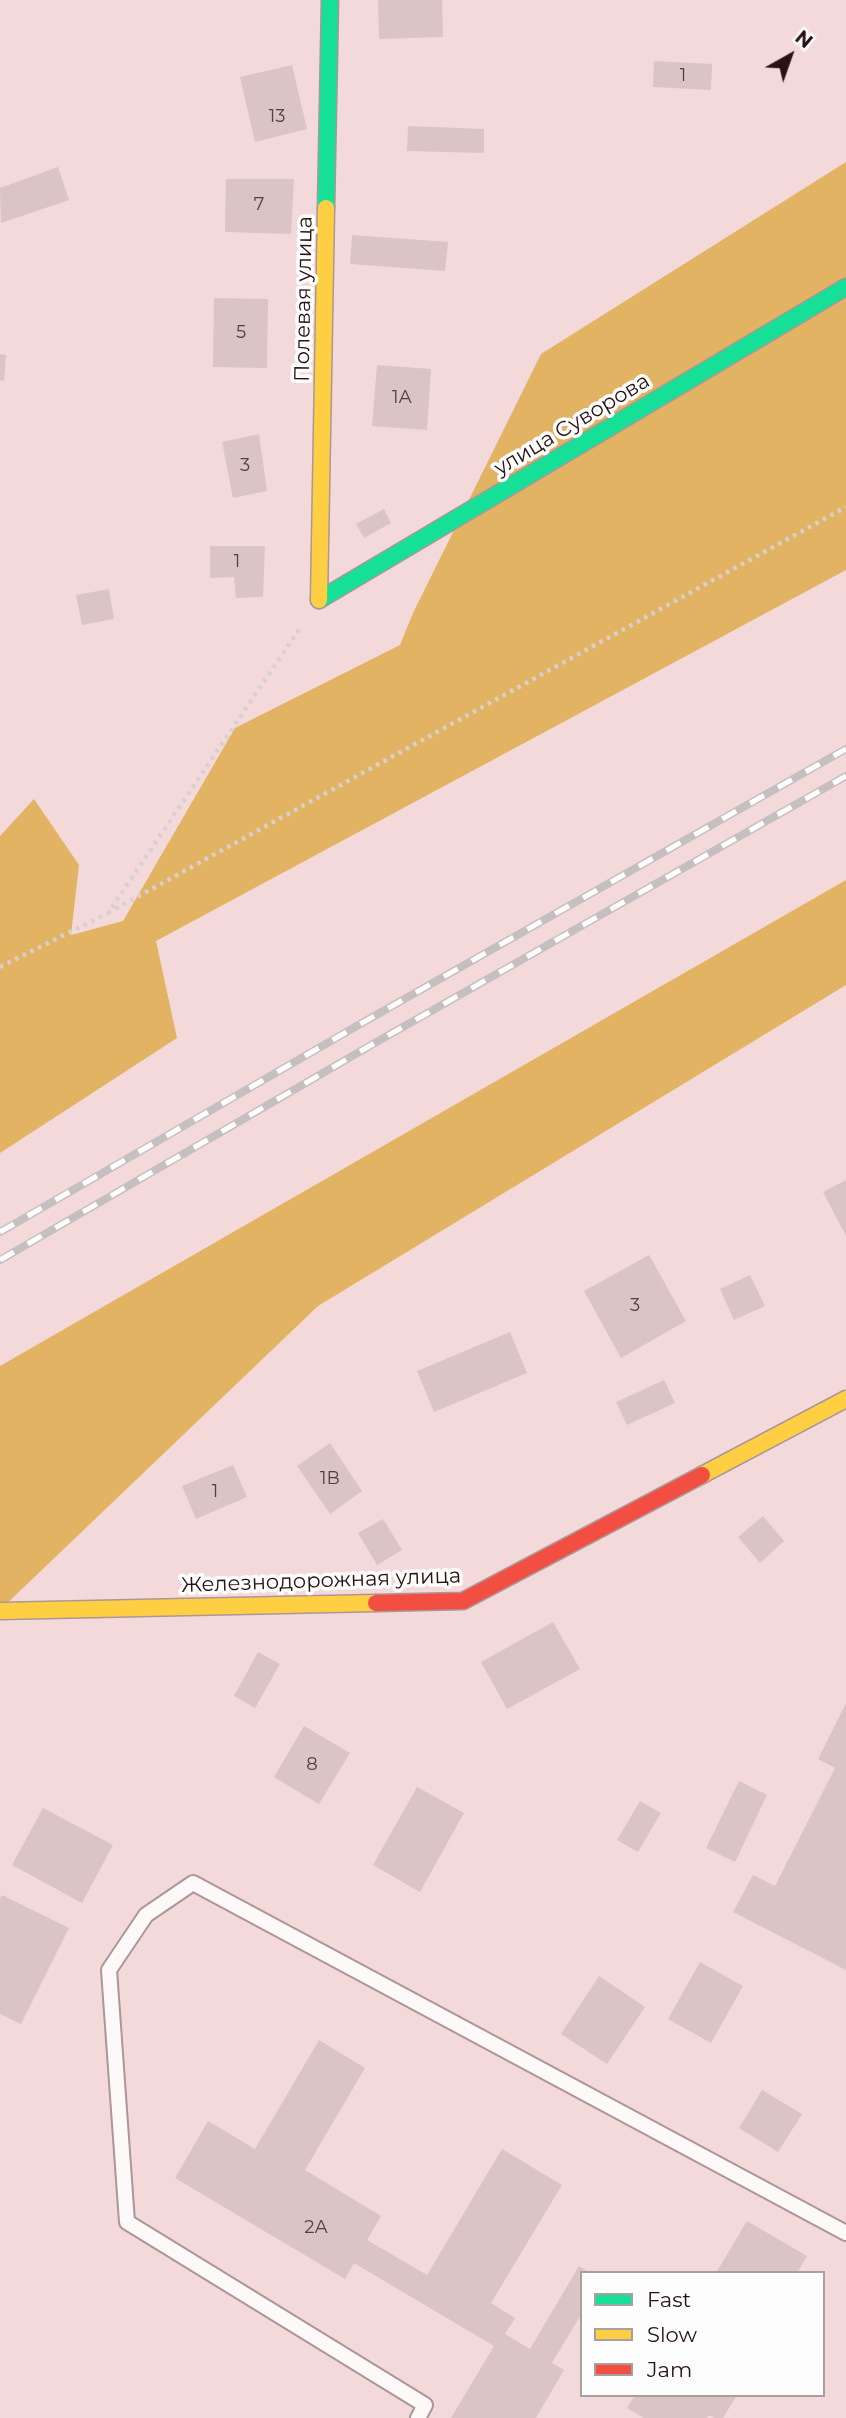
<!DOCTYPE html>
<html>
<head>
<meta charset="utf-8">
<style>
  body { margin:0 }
  #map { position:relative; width:846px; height:2418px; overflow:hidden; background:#f4d9da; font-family:Montserrat,sans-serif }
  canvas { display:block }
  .legend { position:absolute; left:580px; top:2271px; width:245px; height:126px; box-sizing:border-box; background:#fdfdfd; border:2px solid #a89fa0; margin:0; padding:9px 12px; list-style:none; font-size:21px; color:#281314 }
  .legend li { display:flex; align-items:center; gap:14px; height:35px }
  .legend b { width:35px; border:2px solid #a89fa0 }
  .north { position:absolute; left:755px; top:21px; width:70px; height:70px; -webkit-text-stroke:5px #fdfdfd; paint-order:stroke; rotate:40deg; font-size:19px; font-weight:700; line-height:28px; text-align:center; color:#281314 }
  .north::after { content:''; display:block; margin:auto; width:24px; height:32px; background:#281314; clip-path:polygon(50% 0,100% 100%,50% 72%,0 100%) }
</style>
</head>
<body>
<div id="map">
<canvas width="846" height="2418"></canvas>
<ul class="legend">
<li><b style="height:9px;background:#16e098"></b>Fast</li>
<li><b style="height:9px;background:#ffcf43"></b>Slow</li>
<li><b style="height:9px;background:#f24e42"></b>Jam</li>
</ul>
<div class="north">N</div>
</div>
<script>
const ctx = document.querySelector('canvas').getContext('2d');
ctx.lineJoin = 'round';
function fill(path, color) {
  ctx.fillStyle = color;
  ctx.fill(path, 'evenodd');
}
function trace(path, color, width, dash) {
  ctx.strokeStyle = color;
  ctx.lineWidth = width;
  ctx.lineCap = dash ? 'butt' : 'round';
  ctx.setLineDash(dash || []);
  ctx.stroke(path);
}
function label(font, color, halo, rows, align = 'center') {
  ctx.font = font + ' Montserrat,sans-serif';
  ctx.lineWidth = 7;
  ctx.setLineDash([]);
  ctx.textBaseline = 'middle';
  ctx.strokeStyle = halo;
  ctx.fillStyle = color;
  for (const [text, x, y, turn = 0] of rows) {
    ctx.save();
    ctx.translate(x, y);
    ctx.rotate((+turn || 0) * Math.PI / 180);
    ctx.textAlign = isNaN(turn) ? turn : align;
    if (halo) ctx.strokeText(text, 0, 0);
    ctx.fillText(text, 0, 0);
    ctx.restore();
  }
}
fill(new Path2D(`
  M846,162V570L156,941L177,1038L0,1153V836L34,799L79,865L71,935L123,921L235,728L400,645L413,613L541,354Z
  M846,880V985L318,1306L0,1610V1366Z`), '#e2b363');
fill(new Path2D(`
  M378,0H442L443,37L379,39Z
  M654,61L712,64L711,90L653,87Z
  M292,65L307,129L255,142L240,77Z
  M408,126L484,129V153L407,151Z
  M58,167L69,200L1,223L0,188Z
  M226,179H294L291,234L225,232Z
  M352,235L448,242L445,271L350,264Z
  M214,298L268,299L267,368L213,367Z
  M0,354L6,355L4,381L0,380Z
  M377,365L431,369L427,430L372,426Z
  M259,434L267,491L233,498L222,442Z
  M384,509L391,523L364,538L356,524Z
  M210,546H265L263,597L236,598L234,577L210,578Z
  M109,589L114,619L82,625L76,595Z
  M846,1180V1236L823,1192Z
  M649,1255L686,1321L621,1358L584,1291Z
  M750,1275L765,1306L734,1320L720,1289Z
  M510,1332L527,1373L434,1412L417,1371Z
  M664,1380L675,1403L627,1425L616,1402Z
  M330,1443L362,1491L330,1514L297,1466Z
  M233,1465L247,1497L196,1519L182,1486Z
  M763,1516L784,1541L760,1563L738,1537Z
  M383,1519L402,1550L377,1565L358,1533Z
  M553,1622L580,1669L507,1709L481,1662Z
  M258,1652L280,1664L255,1708L234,1696Z
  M846,1703V1970L733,1912L753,1875L775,1886L835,1768L818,1759Z
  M304,1726L350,1753L319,1804L274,1777Z
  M739,1781L767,1795L735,1862L706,1848Z
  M417,1787L464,1813L420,1892L373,1865Z
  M640,1801L661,1813L638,1852L617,1840Z
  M43,1808L113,1845L82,1903L12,1865Z
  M2,1895L69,1928L21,2024L0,2014V1899Z
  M700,1962L743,1986L711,2043L668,2019Z
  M599,1976L645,2007L607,2064L561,2034Z
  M319,2040L365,2068L305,2170L381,2216L367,2240L427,2275L502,2149L562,2185L491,2303L515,2318L505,2334L530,2349L579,2266L590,2273H582V2313L552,2363L564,2370L536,2418H451L494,2346L354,2263L345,2279L175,2178L208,2121L255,2149Z
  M762,2090L802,2114L778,2152L739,2128Z
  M747,2221L807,2256L797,2273H716Z
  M635,2395H737L723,2418H714L709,2415L707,2418H644L627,2408Z`), '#dac4c4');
const lane = new Path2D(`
  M418,2418L425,2405L127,2222L109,1970L146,1915L193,1883L846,2233`);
const fast = new Path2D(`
  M326,208L330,0
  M319,600L846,287`);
const slow = new Path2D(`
  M319,600L326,208
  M702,1475L846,1399
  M0,1611L376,1603`);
const jam = new Path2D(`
  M376,1603L463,1601L702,1475`);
trace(lane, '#ac9697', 18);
trace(fast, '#ac9697', 19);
trace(slow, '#ac9697', 19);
trace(jam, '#ac9697', 19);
trace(new Path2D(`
  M108,913L846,507
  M0,967L108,913L300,628`), '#d8d0d0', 4.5, [3.5, 5]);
trace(lane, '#fdf9f9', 14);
trace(fast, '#16e098', 16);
trace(slow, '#ffcf43', 16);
trace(jam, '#f24e42', 16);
const rail = new Path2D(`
  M0,1232L362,1023L846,749
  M0,1260L373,1044L846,776`);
trace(rail, '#c6bfbf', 8);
trace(rail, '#fdfdfd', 5, [16]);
label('18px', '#543f40', null, [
  ["1",683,76],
  ["13",277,117],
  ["7",259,205],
  ["5",241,333],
  ["1А",402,398],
  ["3",245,466],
  ["1",237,562],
  ["3",635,1306],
  ["1В",330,1479],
  ["1",215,1492],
  ["8",312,1765],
  ["2А",316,2228]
]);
label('21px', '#281314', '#fdfdfd', [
  ["Полевая улица",304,299,-89],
  ["улица Суворова",572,425,-31],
  ["Железнодорожная улица",321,1581,-2]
]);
</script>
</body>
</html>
